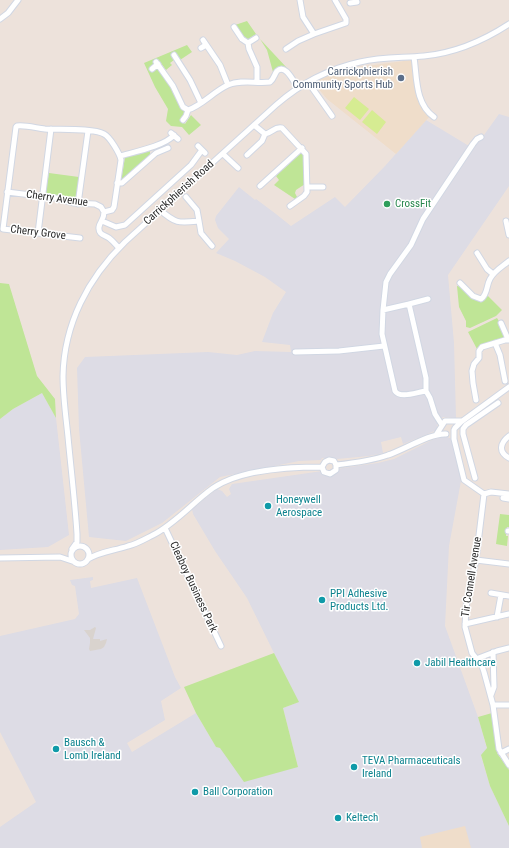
<!DOCTYPE html>
<html>
<head>
<meta charset="utf-8">
<style>
  body { margin:0 }
  canvas { display:block; background:#ede2db }
</style>
</head>
<body>
<canvas width="509" height="848"></canvas>
<script>
const ctx = document.querySelector('canvas').getContext('2d');
ctx.lineJoin = 'round';
function fill(path, color) {
  ctx.fillStyle = color;
  ctx.fill(path, 'evenodd');
}
function trace(path, color, width, dash) {
  ctx.strokeStyle = color;
  ctx.lineWidth = width;
  ctx.lineCap = dash ? 'butt' : 'round';
  ctx.setLineDash(dash || []);
  ctx.stroke(path);
}
function label(font, color, halo, rows, align = 'center') {
  ctx.font = font + ' "Roboto Condensed",sans-serif';
  ctx.lineWidth = 3;
  ctx.setLineDash([]);
  ctx.textBaseline = 'middle';
  ctx.strokeStyle = halo;
  ctx.fillStyle = color;
  for (const [text, x, y, turn = 0] of rows) {
    ctx.save();
    ctx.translate(x, y);
    ctx.rotate((+turn || 0) * Math.PI / 180);
    ctx.textAlign = isNaN(turn) ? turn : align;
    if (halo) ctx.strokeText(text, 0, 0);
    ctx.fillText(text, 0, 0);
    ctx.restore();
  }
}
fill(new Path2D(`
  M499,114L509,117V186L448,275L454,343L456,418L443,417L437,423V430L403,444L401,437L381,442L383,453L369,456L337,459L335,458H322L321,460L299,461L220,477L162,523L126,541L89,537L79,429L77,368L85,357L208,352L237,355L255,351L291,352L290,345L262,342L273,313L286,292L265,277L235,261L216,253L229,239L218,228L215,220L216,216L239,187L255,200L256,199L276,214L291,226L335,197L345,207L385,166L426,120L469,146L475,136L484,135Z
  M42,393L56,418L69,535L48,547L0,550V419L13,409Z
  M445,436L452,439L455,448L461,481L449,546L445,626L478,717L487,749L481,756L490,786L509,826V848H0V827L36,802L0,732V636L75,619L79,614L75,586L72,585L70,580L93,577V580L90,581L91,588L137,578L175,677L181,688L161,701L165,720L127,743L132,752L196,713L216,747L294,767H298L283,708L298,702L247,598L215,551L193,514L192,509L217,489L222,491L227,497L231,494L229,489L232,484L378,463L394,459L432,440Z`), '#dddce5');
fill(new Path2D(`
  M412,60L417,97L420,105L430,116L396,154L327,99L317,87V83L320,79L337,73L358,67Z
  M465,826L471,848H422L420,837Z`), '#efddca');
fill(new Path2D(`
  M247,21L256,34L247,40L245,39L235,25Z
  M260,39L287,68L279,67L273,72L267,50Z
  M187,45L192,52L180,60L175,52L171,55L174,60L170,63L172,65L166,70L158,59L154,62L156,68L161,71L171,88L181,107L185,111L181,120L185,124L191,115L201,125L189,135L182,127L171,126L166,121L168,109L155,87L144,63Z
  M150,149V155L121,181L125,157Z
  M300,154H302L304,157L305,184L296,190L295,193L297,197L295,199L274,185L279,180L276,176Z
  M49,173L79,177L76,202L45,195Z
  M0,283L9,284L37,376L55,399L56,418L42,393L13,409L0,419Z
  M457,286L464,287L470,296L479,301L483,299L487,295L502,310L496,316L470,328L466,327V321L459,307Z
  M497,318L499,321L498,324L499,326L502,327L506,338L484,345L477,349L468,332Z
  M500,514L509,515V527H507L506,536H508L507,546L496,544Z
  M274,653L299,702L283,708L298,767L244,782L220,748L216,747L196,713L184,687Z
  M492,713L497,753L509,770V826L490,786L481,755L487,748L478,717Z`), '#bfe596');
fill(new Path2D(`
  M354,97L369,109L360,120L345,108Z
  M372,110L386,122L377,134L362,122Z`), '#d6ec92');
fill(new Path2D(`
  M95,627L96,628L93,639H100V641L107,639L106,643L104,647L101,649L90,651L89,649L90,643V638L84,630H90Z`), '#d9d3ce');
const minor = new Path2D(`
  M300,0L303,17L314,34L346,23V19L335,0
  M350,3L357,2
  M0,19L8,13L18,0
  M234,27L242,39L248,43L249,49L257,67V82
  M203,40L220,65L228,85
  M248,43L256,38
  M201,48L206,45
  M286,49L298,41L314,34
  M174,55L190,80L201,103
  M414,57C417,77 415,104 434,117
  M156,62L173,86L183,107L188,110
  M152,69L158,64
  M308,82L332,116
  M183,120L186,116L188,110C203,105 214,91 228,85C242,79 256,84 270,82C274,79 274,75 277,71C286,63 294,83 298,88
  M254,125L265,134C272,133 275,126 282,128L306,154L307,192L304,196L290,206
  M171,133L178,139
  M198,146L205,153
  M223,154L238,168
  M247,155L262,141L265,134
  M120,156C134,152 165,146 174,135
  M117,183H122L156,153L168,148
  M260,186L302,148
  M308,187H323
  M7,192L55,198L74,203L95,204L101,207L104,212
  M186,197L197,210L199,221
  M78,204L88,131
  M160,210C176,224 179,223 199,221L201,233L212,246
  M102,221L116,227L125,225L191,165L202,150
  M506,221L509,235
  M38,233L51,129
  M80,238L3,229L16,127L17,126C26,125 36,128 45,129C60,130 92,128 104,134C110,137 120,154 121,160L114,207L112,210L104,212C104,220 100,221 99,227C98,235 105,235 109,238C113,241 116,245 119,248
  M477,253L487,269L493,274
  M460,283L473,296L481,299C488,294 486,286 490,279C494,271 503,266 509,261
  M409,304L428,299
  M383,310L409,304L426,378V391
  M501,323L508,339
  M495,343L500,355L505,381
  M295,352L339,351L384,346
  M476,400L473,383L472,371L474,364L479,358V351L482,347L505,340H509
  M442,425L435,414L430,398L426,391C417,392 400,399 395,391L382,334L383,310L386,282L390,274L411,245L423,219L473,144L477,139L481,137
  M455,428L461,422L509,387
  M454,430V439L464,480L484,494
  M436,435L445,421H461
  M509,436C500,443 498,452 509,458
  M336,465C354,463 371,461 388,455C404,450 430,433 446,434
  M322,467L324,472L330,474L336,470V465
  M322,467L325,462L329,460L334,461L336,465
  M475,478L463,434V429L466,425L498,403
  M484,494L476,560L466,607L465,627L472,653L482,666L484,672L493,705L499,749L509,765
  M484,494L491,492L509,494
  M503,498L509,499
  M165,528L221,646
  M508,531H509
  M71 555a9 9 0 1 1 18 0a9 9 0 1 1-18 0Z
  M72,549L77,542V534C75,502 71,469 68,437C66,417 63,397 63,376C64,324 88,278 125,242L276,105C300,84 328,69 360,62C381,57 402,58 424,56C455,53 483,41 509,24
  M0,558L60,557L72,561
  M88,559C102,551 113,551 128,546C137,544 145,539 153,535C176,523 192,503 213,488C241,469 289,467 322,467
  M476,560L509,564
  M491,593L509,596
  M497,617L501,595
  M465,624L509,614
  M476,659L497,651L509,648
  M491,695L494,687L493,652
  M493,705H509
  M501,753L509,749`);
trace(minor, '#d1d7e3', 7);
trace(minor, '#fff', 5);
for (const [x, y, r, color] of [
  [401,78,4,"#5c6f8a"],
  [387,204,4,"#2e9e5b"],
  [268,506,4,"#0f9aa8"],
  [322,600,4,"#0f9aa8"],
  [417,663,4,"#0f9aa8"],
  [56,749,4,"#0f9aa8"],
  [354,767,4,"#0f9aa8"],
  [195,792,4,"#0f9aa8"],
  [338,818,4,"#0f9aa8"]
]) {
  const dot = new Path2D();
  dot.arc(x, y, r, 0, 2 * Math.PI);
  ctx.fillStyle = color;
  ctx.fill(dot);
  trace(dot, '#fff', 1.5);
}
label('11px', '#4e5e75', '#fff', [
  ["Carrickphierish",393,72],
  ["Community Sports Hub",393,85]
], 'right');
label('11px', '#2a2a2a', '#fff', [
  ["Carrickphierish Road",179,193,-42],
  ["Cherry Avenue",57,199,8],
  ["Cherry Grove",38,233,7],
  ["Tir Connell Avenue",472,577,-81],
  ["Cleaboy Business Park",193,587,65]
]);
label('11px', '#27864d', '#fff', [
  ["CrossFit",395,204]
], 'left');
label('11px', '#0d838f', '#fff', [
  ["Honeywell",276,500],
  ["Aerospace",276,513],
  ["PPI Adhesive",330,594],
  ["Products Ltd.",330,607],
  ["Jabil Healthcare",425,663],
  ["Bausch &",64,743],
  ["Lomb Ireland",64,756],
  ["TEVA Pharmaceuticals",362,761],
  ["Ireland",362,774],
  ["Ball Corporation",203,792],
  ["Keltech",346,818]
], 'left');
</script>
</body>
</html>
